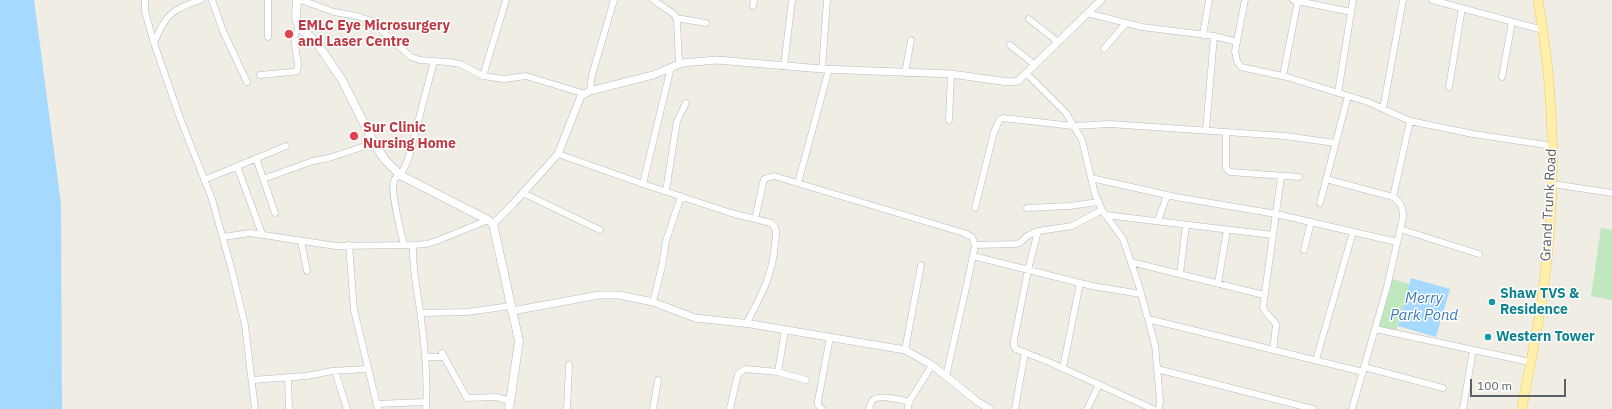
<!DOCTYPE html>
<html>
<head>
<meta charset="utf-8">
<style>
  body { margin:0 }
  #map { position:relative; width:1612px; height:409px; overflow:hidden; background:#efede4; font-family:"IBM Plex Sans",sans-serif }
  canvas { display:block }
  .scale { position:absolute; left:1470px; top:379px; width:96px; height:18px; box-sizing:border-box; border:2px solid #5c6066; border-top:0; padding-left:5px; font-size:12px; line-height:14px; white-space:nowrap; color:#5c6066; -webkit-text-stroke:3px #fff; paint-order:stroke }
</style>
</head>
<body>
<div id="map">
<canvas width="1612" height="409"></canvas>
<div class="scale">100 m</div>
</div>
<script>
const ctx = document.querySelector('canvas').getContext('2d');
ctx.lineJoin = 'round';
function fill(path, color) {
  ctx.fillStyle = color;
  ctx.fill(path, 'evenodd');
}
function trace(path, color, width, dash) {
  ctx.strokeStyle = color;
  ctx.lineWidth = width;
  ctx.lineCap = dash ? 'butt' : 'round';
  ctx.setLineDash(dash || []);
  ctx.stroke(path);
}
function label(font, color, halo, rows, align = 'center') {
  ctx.font = font + ' "IBM Plex Sans",sans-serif';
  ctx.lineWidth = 3;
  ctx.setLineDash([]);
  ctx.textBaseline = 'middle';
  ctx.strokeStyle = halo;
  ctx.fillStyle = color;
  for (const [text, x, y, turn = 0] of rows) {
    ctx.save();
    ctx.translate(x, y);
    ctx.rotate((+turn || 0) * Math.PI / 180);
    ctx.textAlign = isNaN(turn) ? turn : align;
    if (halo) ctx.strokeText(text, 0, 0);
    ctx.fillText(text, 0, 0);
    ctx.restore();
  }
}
fill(new Path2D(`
  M1601,228L1612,230V300L1591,296Z
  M1389,278L1410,284L1395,335L1375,330Z`), '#c0e8bf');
fill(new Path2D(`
  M0,0H34L61,204L62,409H0Z
  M1411,278L1450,289L1436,337L1398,326Z`), '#a5d9ff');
const minor = new Path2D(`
  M145,0V12L154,43
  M201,0C172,9 165,15 154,43L180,118L212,199L232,271L245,325L255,409
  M212,0L223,31L247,82
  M268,0V37
  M301,0L334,12L357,16L371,21L411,57L420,60L448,62L460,64L483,76L504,79L526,76L585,94
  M653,0L674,14L677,20L679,64
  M1245,0L1235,51L1237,61L1241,67L1287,77L1368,102L1410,121L1473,134L1553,146
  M1293,0L1351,12
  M1432,0L1543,30
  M753,6L754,0
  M1087,13L1142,27L1214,36L1237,42
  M676,18L706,23
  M1029,19L1058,42
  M1203,35L1209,0
  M1010,45L1035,65
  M1104,49L1126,23
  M784,66L792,0
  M822,69L827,0
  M905,73L911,40
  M1026,73L1066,113L1082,140L1095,194L1102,210L1123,239L1139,286L1155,345L1160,401L1159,409
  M260,75L292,72L297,71L298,65L294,37L299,27
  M483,76L506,0
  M1283,76L1298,0
  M1502,77L1512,22
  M1449,87L1462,8
  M590,91L592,75L614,0
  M1338,93L1353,0
  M1383,109L1403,0
  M949,120L951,74
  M1206,130L1214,36
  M1226,132V168L1230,172L1299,177
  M558,154L643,184L731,213L771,223C778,228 776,236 775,243C773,275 761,296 746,324
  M256,158L275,213
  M237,166L262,234
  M1091,178L1176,197L1276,214L1397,242
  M263,179L313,161L329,158L374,143
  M1326,179L1393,197C1401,203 1403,207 1403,217L1387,287L1352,409
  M204,180L286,146
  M798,183L829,69
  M643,184L671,67
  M1552,184L1612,193
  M666,191L677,121L686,103
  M523,193L600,230
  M1393,197L1410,121
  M1320,203L1348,96
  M975,208L994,132L1000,119L1003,118L1073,126L1110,124L1226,132L1285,136L1335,143
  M1027,208L1069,206L1099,202
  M1105,215L1273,235
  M755,219L764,179L774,176L964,233L972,237L975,245L967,284L946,376
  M1158,221L1167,195
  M1400,229L1479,254
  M1038,231L1028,270L1014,340V346L1016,349L1049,362L1153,409
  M223,237L250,233L336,246L413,245L427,244L439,240L488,220
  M301,241L307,271
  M349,245L354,310L378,409
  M404,245C401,232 390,192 394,181C395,177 398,177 400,174C406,168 409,157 411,149L434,61
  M413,245C412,270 418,293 421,318C425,348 428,378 426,409
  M975,245L1015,244L1020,243L1027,236L1038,231L1072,226L1102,210
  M1304,250L1311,222
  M973,256L1092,286L1141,294
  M1131,262L1264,295
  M1180,274L1186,225
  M1218,283L1227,230
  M653,302L662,266L666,241L681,196
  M421,313L467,312L511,306
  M1148,319L1363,372
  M1375,329L1530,362
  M905,350L921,265
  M1273,350L1276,325C1273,317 1265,315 1263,307L1281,177
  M442,353L467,398L496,397L511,401
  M426,357H444
  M1316,360L1353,232
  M1364,367L1443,388
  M1063,368L1080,283
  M1157,369L1313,409
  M335,371L347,409
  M778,372L785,330
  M288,377L289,409
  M252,380L307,376L332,371L368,369
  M376,404L426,402
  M730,408L738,374L745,369L778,372L806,380
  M567,409L569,365
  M653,409L658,380
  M822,409L818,405V401L830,337
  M869,409C870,406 871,402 873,400C879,394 901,400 909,402
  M908,409L909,402L932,365
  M1015,409L1025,352
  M1087,409L1099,385
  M1463,409L1473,350`);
const tertiary = new Path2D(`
  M493,224L513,204L558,154L581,96L590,91L653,75L682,63L717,60L822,69L951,74L1008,82L1018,81L1101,0
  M512,311L599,295H619L653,302L695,318L751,324L905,350L932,365L978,402L990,409`);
const secondary = new Path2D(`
  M297,0L296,18L299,27L317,43L342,80L374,143L385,160L400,175L488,220L493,224L519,341L509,409`);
const primary = new Path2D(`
  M1522,409C1529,367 1539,326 1544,284C1557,186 1555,97 1538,0`);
trace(minor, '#b7babf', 7);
trace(tertiary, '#b7babf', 8);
trace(secondary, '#b8bbc1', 9);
trace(primary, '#f8c755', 10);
trace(minor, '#fff', 6);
trace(tertiary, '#fff', 7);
trace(secondary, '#fff', 8);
trace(primary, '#ffefaa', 9);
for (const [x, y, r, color] of [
  [289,34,5,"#e0444e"],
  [354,136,5,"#e0444e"],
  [1492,302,4,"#0f9aa8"],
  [1488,337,4,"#0f9aa8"]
]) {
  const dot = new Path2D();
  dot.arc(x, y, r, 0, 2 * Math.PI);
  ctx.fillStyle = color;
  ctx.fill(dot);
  trace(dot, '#fff', 1.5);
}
label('bold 14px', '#be3a42', '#fff', [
  ["EMLC Eye Microsurgery",298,26],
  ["and Laser Centre",298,42],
  ["Sur Clinic",363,128],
  ["Nursing Home",363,144]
], 'left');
label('14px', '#5c6066', '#fff', [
  ["Grand Trunk Road",1549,205,-87]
]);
label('bold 14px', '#0d838f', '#fff', [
  ["Shaw TVS &",1500,294],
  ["Residence",1500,310],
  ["Western Tower",1496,337]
], 'left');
label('italic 15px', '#3b7ab7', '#fff', [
  ["Merry",1424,299],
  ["Park Pond",1424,316]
]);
</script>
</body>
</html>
